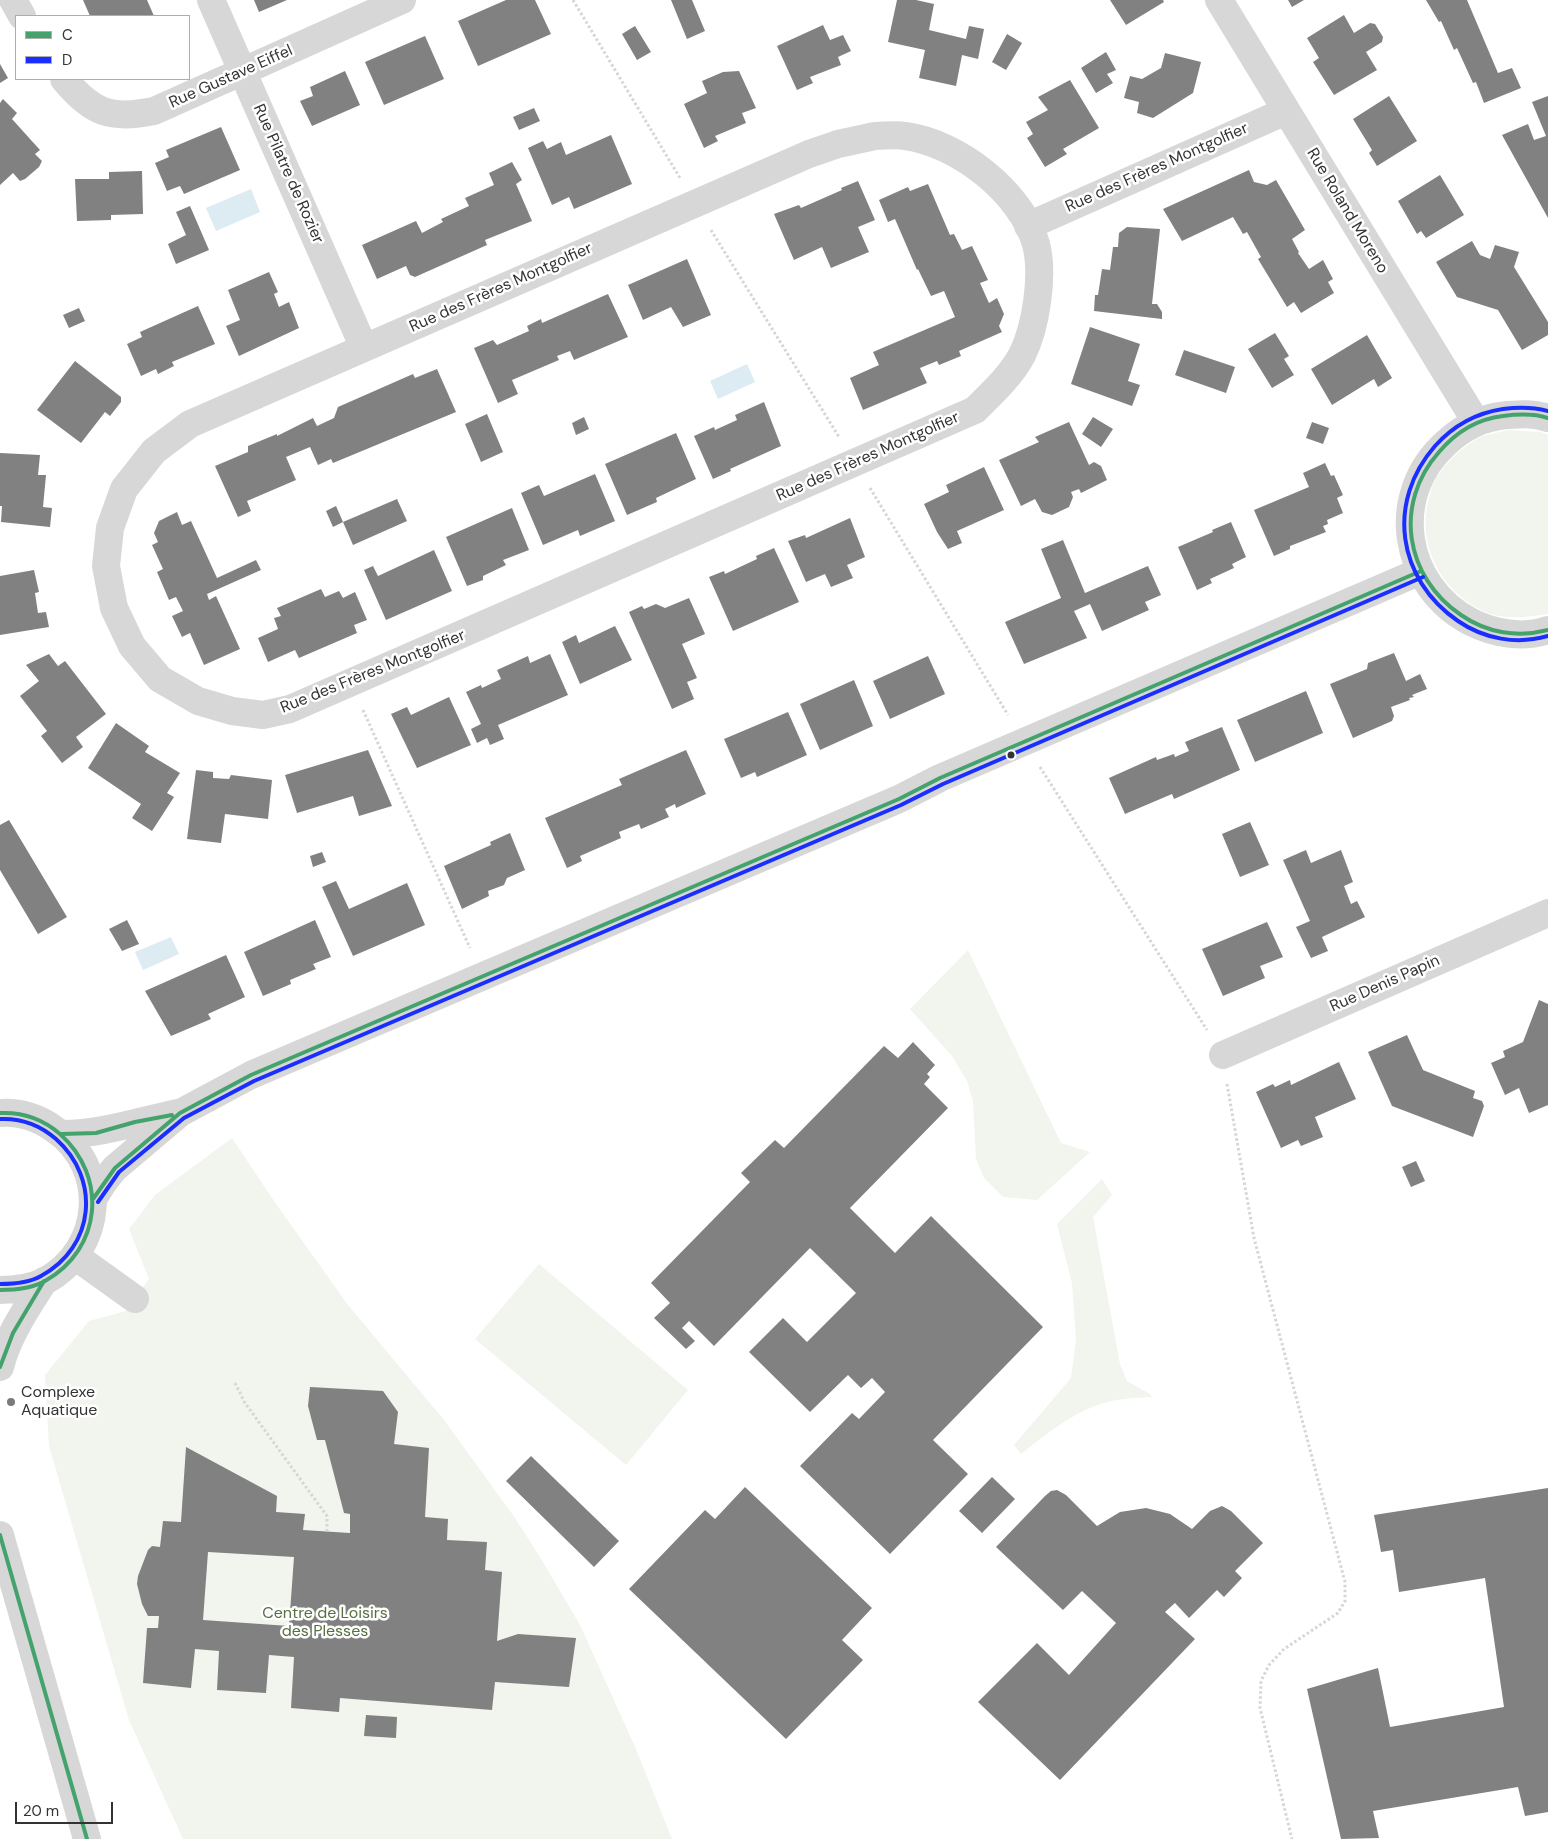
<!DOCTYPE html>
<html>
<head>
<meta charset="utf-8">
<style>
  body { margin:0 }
  #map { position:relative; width:1548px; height:1839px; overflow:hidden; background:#fff; font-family:"DM Sans",sans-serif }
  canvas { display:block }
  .legend { position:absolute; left:15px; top:15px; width:175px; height:65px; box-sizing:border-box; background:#fff; border:1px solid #adadad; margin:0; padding:6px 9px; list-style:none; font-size:15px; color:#333 }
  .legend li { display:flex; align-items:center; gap:10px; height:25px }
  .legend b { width:25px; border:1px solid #adadad }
  .scale { position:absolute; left:15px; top:1802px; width:98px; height:22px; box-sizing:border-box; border:2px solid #333; border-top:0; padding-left:6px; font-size:15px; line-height:18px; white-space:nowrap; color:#333; -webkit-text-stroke:4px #fff; paint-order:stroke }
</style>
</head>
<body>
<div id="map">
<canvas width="1548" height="1839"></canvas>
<ul class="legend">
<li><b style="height:6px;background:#44a36d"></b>C</li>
<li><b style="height:6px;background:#192eff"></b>D</li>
</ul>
<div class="scale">20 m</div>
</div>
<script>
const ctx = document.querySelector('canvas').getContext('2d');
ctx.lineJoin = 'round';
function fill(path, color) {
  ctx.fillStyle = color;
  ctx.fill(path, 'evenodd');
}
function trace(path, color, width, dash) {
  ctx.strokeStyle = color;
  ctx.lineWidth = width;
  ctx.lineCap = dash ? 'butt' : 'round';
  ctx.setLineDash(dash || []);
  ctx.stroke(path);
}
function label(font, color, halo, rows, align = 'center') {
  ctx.font = font + ' "DM Sans",sans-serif';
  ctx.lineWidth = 5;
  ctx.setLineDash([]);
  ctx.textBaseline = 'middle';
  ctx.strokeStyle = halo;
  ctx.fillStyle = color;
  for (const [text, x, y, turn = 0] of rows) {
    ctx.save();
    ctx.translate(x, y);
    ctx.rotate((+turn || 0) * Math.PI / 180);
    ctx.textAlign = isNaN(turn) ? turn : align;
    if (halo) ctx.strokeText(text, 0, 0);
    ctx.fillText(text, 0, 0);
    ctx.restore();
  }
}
fill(new Path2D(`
  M1508,430L1540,432L1548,435V614C1528,617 1507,620 1488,613C1444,595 1417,548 1428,502C1430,496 1431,489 1433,484C1443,465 1458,451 1475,440C1484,434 1498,433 1508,430Z
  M968,950L1061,1143L1090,1152L1037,1200L1003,1197L984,1178L976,1159L973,1101L967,1081L952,1056L910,1009Z
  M232,1138L276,1204L348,1305L444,1420L515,1518L543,1562L580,1625L636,1749L672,1839H183L129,1720L49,1446L45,1375L89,1321L126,1311L149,1279L129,1229L155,1195Z
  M1102,1179L1112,1195L1093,1217L1120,1364L1127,1381L1150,1394L1152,1397C1135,1398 1117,1398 1101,1404C1072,1413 1045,1435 1021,1454L1014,1445L1071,1378L1076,1339L1072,1283L1057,1224Z
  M539,1264L688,1390L626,1465L475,1339Z`), '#f1f5ed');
fill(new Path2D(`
  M251,189L260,212L216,231L206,208Z
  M747,364L755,382L718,399L710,381Z
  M171,937L179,954L143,970L135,952Z`), '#ddebf3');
fill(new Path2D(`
  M83,0H147L154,16H90Z
  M254,0H287L259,12Z
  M506,0H535L551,34L478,66L458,21Z
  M671,0H692L705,31L687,39Z
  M897,0H916L934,4L929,30L966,39L969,26L984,29L978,59L962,55L956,86L919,78L925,50L888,42Z
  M1110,0H1163L1164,2L1126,25Z
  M1288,0H1304L1292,7Z
  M1426,0H1467L1498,73L1512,68L1521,88L1484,103L1476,82L1473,83L1457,48L1454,50L1441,21L1439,22Z
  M1344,15L1354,33L1370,23L1375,24L1383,37L1382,42L1366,52L1377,70L1334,95L1313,62L1319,58L1307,38Z
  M823,25L830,40L843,35L851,51L838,57L841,65L810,77L813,83L797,90L777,46Z
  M635,26L651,52L637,60L622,34Z
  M1007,34L1022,43L1006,70L992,62Z
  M425,36L444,79L384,105L365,62Z
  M1106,52L1116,70L1107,74L1113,83L1096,93L1081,68Z
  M1165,53L1201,62L1193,93L1153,118L1137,113L1139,102L1124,98L1130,76L1142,79L1161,68Z
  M0,64L8,78L0,83Z
  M345,71L360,105L312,126L300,101L313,96L310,87Z
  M739,71L756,108L742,113L746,123L715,136L718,141L704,148L684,104L707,93L702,81L723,72Z
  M1070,80L1099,128L1063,149L1067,154L1045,167L1027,138L1033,134L1026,122L1048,110L1038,97Z
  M1389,96L1417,141L1377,166L1369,153L1372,150L1353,119Z
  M1548,96V218L1502,135L1528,124L1534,140L1546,136L1532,102Z
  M3,99L17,113L12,119L40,150L35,154L42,161L39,167L25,179L20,181L13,173L0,185V103Z
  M534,108L540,121L519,130L513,117Z
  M221,127L240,170L184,194L180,186L167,191L155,163L169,157L166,150Z
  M611,135L632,184L574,209L569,197L552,205L528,148L543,141L547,149L561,142L566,155Z
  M512,162L522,180L516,184L532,221L485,240L487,245L415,277L410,275L406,266L377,279L362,245L416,221L422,233L443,222L441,219L469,206L465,198L494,185L489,173Z
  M1249,170L1254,182L1267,185L1276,180L1305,230L1292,239L1299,252L1298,253L1309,269L1323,260L1333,279L1328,282L1334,293L1301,313L1294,302L1287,307L1258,259L1261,257L1247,232L1243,234L1233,217L1182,241L1163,209Z
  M142,171L143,214L111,215V220L77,221L75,179H109V172Z
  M1440,175L1464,215L1426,238L1421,231L1417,234L1398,201Z
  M858,181L875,220L858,227L869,252L831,268L822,247L794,260L774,214L799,205L801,208L842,190L841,188Z
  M928,184L950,235L954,234L962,250L972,246L988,280L980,283L989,303L997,298L1004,314L999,326L1002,332L959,351L961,356L939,365L937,361L920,368L927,383L863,410L850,378L879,365L873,352L955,317L944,291L931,296L918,269L917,270L895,219L888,222L879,200L908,187L910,191Z
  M190,206L209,250L176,264L168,244L186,235L176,212Z
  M1127,227L1160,229L1152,304H1157L1162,312V319L1094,311L1095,295H1098L1102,269L1110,270L1113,247H1118L1119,233Z
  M1472,241L1480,255L1490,259L1495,245L1519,252L1514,267L1548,322V335L1522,350L1498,310L1457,297L1436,262Z
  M687,259L711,315L683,327L671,307L643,320L628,285Z
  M269,272L278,292L274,294L279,307L289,302L299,328L239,356L226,326L240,320L228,290Z
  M608,294L628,337L574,360L570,351L557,356L559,360L512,380L518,394L498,403L474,348L493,340L497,345L529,331L527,326L541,319L542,323Z
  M198,306L215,344L172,362L174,366L158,374L156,369L141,376L127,344L142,337L140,332Z
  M79,308L85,321L69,328L63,315Z
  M1090,327L1140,344L1128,381L1140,385L1132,406L1071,384Z
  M1275,333L1289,356L1284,359L1294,375L1272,388L1248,349Z
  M1367,335L1392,378L1378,387L1374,379L1332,405L1311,369Z
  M1184,350L1235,367L1226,393L1175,375Z
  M75,361L121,397V402L110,416L105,412L81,443L37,410Z
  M437,369L456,412L333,463L331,459L318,465L310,447L286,457L296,480L247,501L251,511L238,517L215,466L248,452V446L277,434V436L313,418L317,426L334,418L338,407L413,374L415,378Z
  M764,402L781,446L730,469L731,471L713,479L694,436L714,427L715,430L737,420L735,415Z
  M487,414L503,452L481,462L465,424Z
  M584,417L589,429L576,435L572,423Z
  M1093,417L1113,429L1101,447L1082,434Z
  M1069,422L1089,465L1094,462L1101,466L1107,480L1081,493L1079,489L1071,492L1073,497L1069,507L1052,515L1042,512L1035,499L1021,506L999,460L1039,442L1035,437Z
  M1312,422L1329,428L1323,444L1306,438Z
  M676,433L696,479L656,498L657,502L627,515L605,464Z
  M0,453L40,455L38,475H46L43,507L52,508L50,527L1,522L2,506H0Z
  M1325,463L1331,476L1334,475L1343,495L1337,498L1343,513L1327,520L1328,524L1323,526L1326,532L1290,546V549L1274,556L1254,510L1309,487L1303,473Z
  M984,467L1004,510L957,531L962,543L948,549L937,532L924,504L949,492L946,485Z
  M595,474L615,521L580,536L578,530L543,545L521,493L539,485L544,496Z
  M397,499L407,521L353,545L343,522Z
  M336,506L343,522L333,527L326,511Z
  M512,508L529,550L503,560L506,565L483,576V580L467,586L446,537Z
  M177,512L182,525L191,521L217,578L256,560L261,570L207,594L209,600L216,596L240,649L204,665L190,633L182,637L172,616L183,611L176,597L169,600L157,572L163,569L152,545L158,542L154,533L159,521Z
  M850,518L865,557L847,565L853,578L831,587L825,574L806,582L788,541L805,535L806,538Z
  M1231,522L1246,557L1232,564L1234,568L1210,579L1212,583L1197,590L1178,547L1213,532L1212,530Z
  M1063,540L1085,593L1148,566L1161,595L1145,602L1149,610L1102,631L1090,604L1074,611L1087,638L1024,664L1005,622L1061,598L1041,549Z
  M774,548L799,602L733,631L709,577L724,571L725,574L757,559L756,556Z
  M434,550L452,591L386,620L364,570L373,566L378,576Z
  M34,570L39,592L35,593L38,613L46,612L49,627L0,635V576Z
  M321,589L325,597L339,591L343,598L355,592L367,620L354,625L357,633L299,658L295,650L268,662L258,638L278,629L274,618L281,616L277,608Z
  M689,598L705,634L682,644L697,678L687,682L694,699L672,709L629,612L642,606L644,609L656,604L665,608Z
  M615,626L632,660L580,684L562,642L576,635L579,643Z
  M1394,653L1406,681L1420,674L1427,689L1412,695L1414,697L1409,698L1410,700L1391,707L1394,716L1392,721L1353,738L1330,684L1367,669L1368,663Z
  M49,654L58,666L65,661L106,714L76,737L83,747L62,763L41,736L47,731L20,696L39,681L26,665Z
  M550,654L568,695L498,725L504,739L490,745L487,738L477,743L471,729L481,724L466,692L481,685L482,688L501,679L497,670L528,656L530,663Z
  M928,656L945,694L890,719L873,681Z
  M854,680L873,726L820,750L800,704Z
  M1306,691L1323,733L1255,762L1237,720Z
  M449,697L471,745L417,768L391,714L407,707L411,715Z
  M788,712L807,755L757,777L755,772L741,778L724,739Z
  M116,723L149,746L145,752L180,773L167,793L174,797L152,831L132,818L141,804L88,768Z
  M1222,727L1240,770L1174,799L1172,794L1125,814L1109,778L1156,757L1157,760L1174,754L1175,757L1189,751L1185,742Z
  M368,750L392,806L359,816L353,796L297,813L285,775Z
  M686,750L706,794L676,808L675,804L665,809L669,817L641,829L639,824L619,832L621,838L580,856L582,861L567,868L545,818L622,785L619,779Z
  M196,770L213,772V778L229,779L231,775L272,780L268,819L225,814L221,843L187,839Z
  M9,820L67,917L38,934L0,870V825Z
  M1250,822L1269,865L1240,877L1222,834Z
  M510,833L525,870L507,878L504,885L488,891L489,896L462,909L444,866L491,845L490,842Z
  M1306,850L1311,863L1341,850L1353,882L1344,886L1351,904L1357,901L1365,917L1322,937L1328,951L1311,958L1296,927L1310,921L1283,860Z
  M322,852L326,862L313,867L310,856Z
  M336,881L349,909L407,883L425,925L353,956L322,887Z
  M127,920L139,944L122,951L109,929Z
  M315,920L331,957L313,964L316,969L290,980L291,984L263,996L244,952Z
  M1267,922L1283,957L1260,966L1265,978L1223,996L1202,949Z
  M226,955L245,997L208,1014L211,1019L171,1036L145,991Z
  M1539,1000L1548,1004V1105L1529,1113L1519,1088L1505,1095L1491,1063L1505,1057L1503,1051L1523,1042Z
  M1407,1035L1423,1070L1475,1091L1473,1098L1482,1101L1484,1106L1473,1137L1392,1106L1368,1052Z
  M913,1042L935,1065L927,1074L930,1077L924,1084L948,1108L850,1208L895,1253L931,1216L1043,1327L933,1440L968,1474L890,1554L800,1466L852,1413L859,1419L885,1392L872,1378L861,1388L848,1375L810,1412L749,1352L783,1318L807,1342L856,1293L810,1248L714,1346L689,1321L682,1328L695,1341L686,1349L654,1318L670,1303L651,1283L750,1182L741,1173L775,1140L784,1148L884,1046L898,1058Z
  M1339,1062L1356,1099L1315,1117L1323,1137L1301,1146L1298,1140L1281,1148L1256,1092L1273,1084L1275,1087L1290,1080L1291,1085Z
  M1416,1161L1425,1181L1411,1187L1402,1167Z
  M310,1387L383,1391L398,1412L394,1444L429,1448L425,1517L448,1519L447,1540L487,1542L485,1570L502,1572L497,1641L518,1634L576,1638L569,1687L495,1682L492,1710L340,1698L339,1712L291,1708L294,1657L269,1655L266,1693L217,1690L219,1651L195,1649L191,1688L143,1683L147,1628H158L159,1616H148L142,1604L137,1584L138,1576L148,1550L152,1546L160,1547L163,1521L181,1522L186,1447L277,1496L276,1512L305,1514L303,1530L350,1533V1514L344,1513L325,1440H317L308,1406ZM208,1552L294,1557L289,1626L203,1620Z
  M531,1456L619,1541L594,1567L506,1481Z
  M992,1477L1015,1499L982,1533L959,1511Z
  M745,1487L872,1608L842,1640L863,1660L786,1739L629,1589L705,1510L715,1519Z
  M1548,1488V1812L1525,1816L1518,1787L1373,1811L1379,1838L1341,1839L1307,1689L1378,1668L1390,1727L1504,1707L1485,1578L1399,1592L1393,1550L1381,1552L1374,1515Z
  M1057,1490L1066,1495L1097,1526L1120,1512L1146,1508L1170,1514L1192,1529L1210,1511L1222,1506L1231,1511L1263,1543L1235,1571L1242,1578L1224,1597L1217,1590L1189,1618L1175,1603L1165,1612L1195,1639L1060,1780L978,1702L1037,1643L1069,1675L1116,1623L1082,1591L1063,1610L996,1547L1045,1496L1051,1491Z
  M366,1715L397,1717L396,1738L364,1736Z`), '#818181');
trace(new Path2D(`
  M573,0L680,178
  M711,230L839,437
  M870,488L1008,715
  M363,710L470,948
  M1040,767L1207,1030
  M1227,1084L1254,1238L1345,1582V1601L1338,1613L1284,1649L1269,1665L1261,1681L1260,1708L1292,1839
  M235,1383L245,1403L327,1516V1532`), '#d6d6d6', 3, [2.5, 2.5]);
trace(new Path2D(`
  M13,0L22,16
  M211,0L364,348
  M1219,0L1476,422
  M64,79C92,113 111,120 154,111L402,0
  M875,136C884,136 895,134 905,136C958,143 1021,192 1036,244C1044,275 1036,327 1022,355C1010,377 992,393 975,410L290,709L263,715L232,711L198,701L160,679L132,646L114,608L106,566L110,528L124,489L154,451L190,424L809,154L838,144Z
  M1028,226L1286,111
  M1548,418C1534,413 1521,414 1507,415C1483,417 1463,427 1446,443C1388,495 1402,586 1471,622C1493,633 1523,639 1548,630
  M1223,1055L1548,913
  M0,1113C19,1111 39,1118 54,1129C110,1167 104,1249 45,1281C31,1288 15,1290 0,1290
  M62,1134C103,1134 139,1121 178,1113
  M93,1199L105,1180L115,1168L180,1113L251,1075L899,799L940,778L1421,571
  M75,1256L135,1299
  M0,1367C8,1335 27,1308 44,1281
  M0,1535L87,1839`), '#d7d7d7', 28);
trace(new Path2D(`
  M1548,418C1533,413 1518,414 1503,416C1477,419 1456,432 1439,452C1393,504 1405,577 1461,615C1487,633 1518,638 1548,630
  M0,1113C22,1112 43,1119 60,1134C108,1177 102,1249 45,1281C31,1289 15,1290 0,1290
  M62,1134L96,1133L135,1122L172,1115
  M93,1199L115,1168L180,1113L251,1075L899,799L940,778L1421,571
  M0,1367L13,1333L44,1281
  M0,1535L87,1839`), '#44a36d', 4);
trace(new Path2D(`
  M1548,411C1533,407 1518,407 1503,409C1476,413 1453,426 1435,446C1386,502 1397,579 1458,621C1484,639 1517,645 1548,636
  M98,1202L119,1172L184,1118L254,1081L901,805L943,784L1423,577
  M0,1284C14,1284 29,1283 41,1276C95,1247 101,1179 56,1139C40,1125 21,1118 0,1119`), '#192eff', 4);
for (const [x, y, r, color] of [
  [1011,755,4.5,"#333"],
  [11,1402,5,"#7a7a7a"]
]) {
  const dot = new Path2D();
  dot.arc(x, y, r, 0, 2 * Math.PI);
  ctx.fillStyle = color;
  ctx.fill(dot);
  trace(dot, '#fff', 2);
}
label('16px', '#333', '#fff', [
  ["Rue Gustave Eiffel",231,77,-24],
  ["Rue des Frères Montgolfier",1157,168,-24],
  ["Rue Pilatre de Rozier",288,174,66],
  ["Rue Roland Moreno",1347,211,59],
  ["Rue des Frères Montgolfier",501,288,-24],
  ["Rue des Frères Montgolfier",868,457,-24],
  ["Rue des Frères Montgolfier",373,672,-22],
  ["Rue Denis Papin",1385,984,-24]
]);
label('16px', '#333', '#fff', [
  ["Complexe",21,1393],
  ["Aquatique",21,1411]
], 'left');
label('16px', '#56703f', '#fff', [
  ["Centre de Loisirs",325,1614],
  ["des Plesses",325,1632]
]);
</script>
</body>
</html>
